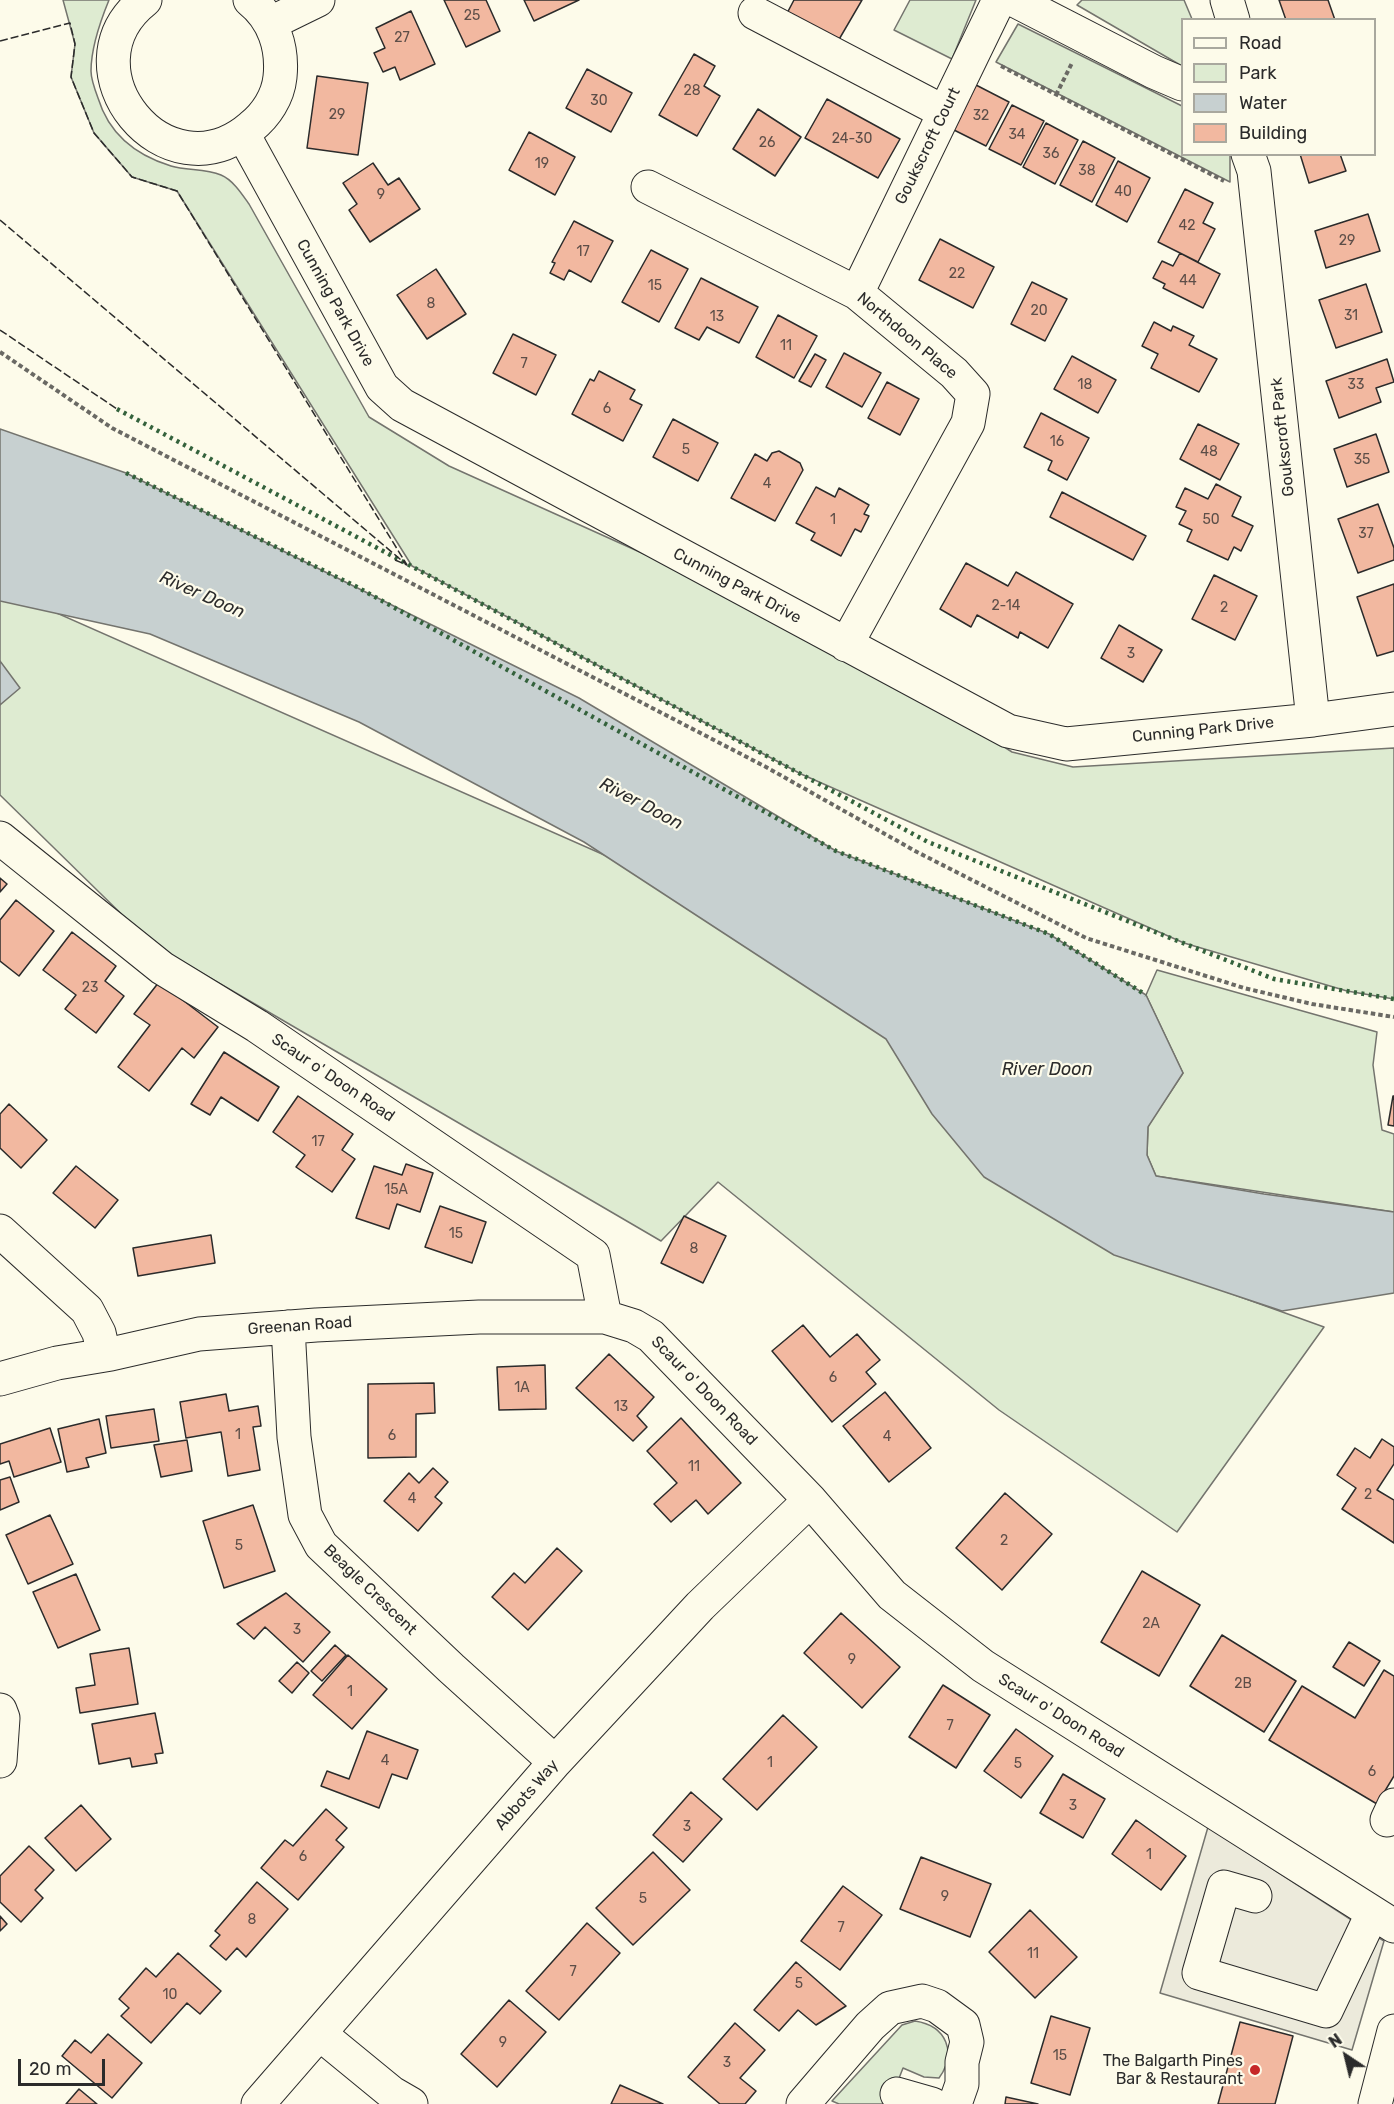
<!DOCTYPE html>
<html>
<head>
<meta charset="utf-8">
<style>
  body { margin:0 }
  #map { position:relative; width:1394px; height:2104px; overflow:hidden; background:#fdfbea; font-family:Rubik,sans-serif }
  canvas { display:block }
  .legend { position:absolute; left:1181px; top:18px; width:195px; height:138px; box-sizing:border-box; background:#fdfbea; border:2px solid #a9a89e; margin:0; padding:8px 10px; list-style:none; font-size:18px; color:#2b2b2b }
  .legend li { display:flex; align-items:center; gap:12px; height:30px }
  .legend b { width:30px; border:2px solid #a9a89e }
  .north { position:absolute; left:1316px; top:2026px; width:60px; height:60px; -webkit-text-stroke:4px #fdfbea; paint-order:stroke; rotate:325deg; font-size:16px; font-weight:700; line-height:24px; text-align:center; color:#2b2b2b }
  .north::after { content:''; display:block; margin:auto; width:21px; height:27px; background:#2b2b2b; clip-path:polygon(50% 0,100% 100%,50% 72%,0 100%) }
  .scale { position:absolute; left:18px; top:2059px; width:87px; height:27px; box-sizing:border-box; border:3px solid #2b2b2b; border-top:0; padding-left:8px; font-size:18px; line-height:21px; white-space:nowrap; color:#2b2b2b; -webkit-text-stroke:4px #fdfbea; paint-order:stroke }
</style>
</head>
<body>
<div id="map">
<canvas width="1394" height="2104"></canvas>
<ul class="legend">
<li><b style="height:8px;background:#fdfbea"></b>Road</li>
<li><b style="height:16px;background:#deebd1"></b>Park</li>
<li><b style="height:16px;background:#c7d0d0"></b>Water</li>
<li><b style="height:16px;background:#f2b8a0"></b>Building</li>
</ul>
<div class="north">N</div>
<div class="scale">20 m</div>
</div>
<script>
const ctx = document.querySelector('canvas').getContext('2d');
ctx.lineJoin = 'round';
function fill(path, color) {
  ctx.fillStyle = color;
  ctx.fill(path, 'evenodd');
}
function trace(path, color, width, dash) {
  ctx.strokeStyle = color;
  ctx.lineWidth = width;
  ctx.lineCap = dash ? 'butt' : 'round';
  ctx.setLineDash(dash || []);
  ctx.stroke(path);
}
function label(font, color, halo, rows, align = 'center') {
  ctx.font = font + ' Rubik,sans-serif';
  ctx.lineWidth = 4.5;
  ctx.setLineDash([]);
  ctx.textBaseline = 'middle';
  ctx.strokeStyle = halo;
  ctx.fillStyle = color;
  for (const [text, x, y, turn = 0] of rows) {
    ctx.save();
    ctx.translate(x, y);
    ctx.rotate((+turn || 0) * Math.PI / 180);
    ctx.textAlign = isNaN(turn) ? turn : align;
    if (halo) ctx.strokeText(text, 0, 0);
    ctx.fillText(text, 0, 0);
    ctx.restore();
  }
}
const green = new Path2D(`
  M63,0H109C100,22 91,47 91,71C91,79 95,90 98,98C109,134 135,155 171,166C187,171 205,168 221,175C233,180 242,194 249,204L369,417L449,466L846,645L1012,752L1073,767L1394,748V999L1347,991L1184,943L801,774L412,566L177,191L132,177L94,133L71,77L75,44Z
  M910,0H976L952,59L894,30Z
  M1082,0H1184L1192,19L1182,20V66L1077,5Z
  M1018,24L1182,106V154L1230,155V182L996,62Z
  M0,588L869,972L1185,1277L1324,1327L1177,1532L999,1410L718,1182L661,1241L152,944L0,795Z
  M1157,970L1377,1032L1373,1065L1382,1130L1394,1134V1212L1156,1176L1147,1155L1148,1126L1183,1073L1146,995Z
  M915,2021C947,2026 957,2053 939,2078L924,2077L903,2068L889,2104H839L832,2101L902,2025Z`);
fill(green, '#deebd1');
trace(green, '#74746e', 1.5);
const parking = new Path2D(`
  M1208,1827L1384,1941L1352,2050L1160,1993Z`);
fill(parking, '#eceadb');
trace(parking, '#74746e', 1.5);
const water = new Path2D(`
  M0,429L126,473L579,698L836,851L1049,934L1146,995L1183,1073L1148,1127L1147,1155L1156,1176L1264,1194L1394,1212V1293L1282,1311L1114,1255L984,1177L932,1114L886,1039L584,842L359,722L150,634L0,601Z
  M0,661L20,688L0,705Z`);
fill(water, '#c7d0d0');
trace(water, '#74746e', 1.5);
const building = new Path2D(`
  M444,0H486L500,31L466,47Z
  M524,0H579L534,21Z
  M794,0H862L834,48L784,19Z
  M1279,0H1328L1335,20H1286Z
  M411,11L435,64L400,80L395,67L383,72L374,53L385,48L376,28Z
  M694,54L715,66L704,86L720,96L697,136L659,115Z
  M587,69L632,93L611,132L566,108Z
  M317,76L368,83L358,155L307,148Z
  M976,85L1009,102L986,146L954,130Z
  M827,99L900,139L878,178L805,138Z
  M1012,105L1044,121L1021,165L989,149Z
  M758,109L801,137L775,176L733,149Z
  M1046,123L1078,140L1055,184L1023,167Z
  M529,132L575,157L555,195L509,170Z
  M1083,141L1115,158L1092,202L1060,185Z
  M1300,154H1340L1346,171L1309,183Z
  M1118,161L1150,178L1127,222L1096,205Z
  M373,163L388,185L399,178L420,209L370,242L349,210L357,204L343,183Z
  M1185,189L1213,203L1203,223L1215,229L1198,262L1158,242Z
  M1368,214L1380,251L1326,268L1315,231Z
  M574,221L613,241L591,282L569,270L564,280L550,273L555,263L552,262Z
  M940,239L994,267L973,308L919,280Z
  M651,250L688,269L659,322L622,302Z
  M1180,253L1220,274L1203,308L1163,288L1165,284L1153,278L1162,261L1173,266Z
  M436,269L466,314L427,339L397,295Z
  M701,278L758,307L739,343L707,327L699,340L675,328Z
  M1032,282L1067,299L1045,341L1011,324Z
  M1366,284L1382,332L1336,348L1319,300Z
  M778,315L817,336L794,378L756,357Z
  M1154,322L1171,331L1173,326L1194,336L1189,345L1217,359L1199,392L1151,368L1158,354L1142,346Z
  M513,334L556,355L536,395L493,373Z
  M844,353L881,373L862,407L826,387Z
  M815,354L826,360L811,387L799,381Z
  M1072,356L1116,380L1098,413L1054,389Z
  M1387,359L1394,382L1376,388L1381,402L1339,418L1326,381Z
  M599,371L635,390L630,399L642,405L623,441L572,414L590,379L594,381Z
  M887,382L919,399L900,435L868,418Z
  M1041,413L1089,438L1067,480L1048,470L1052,461L1024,447Z
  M673,419L718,443L698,481L653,457Z
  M1198,424L1239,444L1220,480L1180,459Z
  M1376,434L1389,472L1347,487L1334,449Z
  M779,451L800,463L803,470L775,521L731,498L755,454L767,461L772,453Z
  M1216,484L1241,497L1232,516L1253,526L1241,551L1234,547L1228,560L1187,541L1192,530L1179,524L1186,511L1176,507L1185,488L1208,499Z
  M816,487L835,497L839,488L869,505L864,514L869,516L861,532L855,529L841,556L811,540L815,533L796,523Z
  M1062,492L1146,536L1133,560L1050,517Z
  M1378,504L1394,548V560L1358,573L1338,519Z
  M966,563L1008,586L1016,572L1073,604L1048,648L1020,632L1018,638L977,615L971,627L940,609Z
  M1214,575L1257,596L1235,640L1192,619Z
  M1394,584V651L1377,656L1357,597Z
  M1119,625L1162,650L1143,682L1101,658Z
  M0,878L7,884L0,892Z
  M16,900L54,931L19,976L0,961V920Z
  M72,932L116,966L105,981L124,996L96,1033L65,1009L76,995L43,970Z
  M159,982L218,1027L194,1058L182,1048L149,1091L118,1067L150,1025L134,1014Z
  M224,1052L279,1087L258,1121L221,1097L210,1115L191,1104Z
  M298,1096L353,1134L342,1150L355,1159L332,1192L296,1167L305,1155L273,1132Z
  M1393,1096H1394V1126L1388,1125Z
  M9,1104L47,1140L21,1168L0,1148V1114Z
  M406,1164L433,1173L420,1212L397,1204L389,1229L356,1218L374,1166L402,1175Z
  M76,1166L118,1200L95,1228L53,1193Z
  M440,1206L486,1222L472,1263L425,1247Z
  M684,1216L726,1236L703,1283L661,1263Z
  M211,1235L215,1263L138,1276L133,1248Z
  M803,1325L830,1357L857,1334L880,1360L866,1372L876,1384L832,1422L772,1351Z
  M609,1354L654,1397L637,1416L647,1427L633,1441L576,1388Z
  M545,1365L546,1409L499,1410L497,1367Z
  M434,1383L435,1413L416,1414V1457L368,1458V1384Z
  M885,1392L931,1448L889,1482L843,1426Z
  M226,1394L229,1411L258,1406L261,1426L253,1427L260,1470L228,1476L221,1432L186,1438L180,1402Z
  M154,1409L159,1441L111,1448L106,1416Z
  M681,1418L741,1483L708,1514L696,1500L671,1522L654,1504L677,1483L647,1451Z
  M99,1419L106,1453L86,1458L89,1467L67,1472L58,1429Z
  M50,1428L61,1462L14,1477L9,1461L0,1464V1444Z
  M1382,1439L1394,1447V1464L1377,1490L1394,1500V1543L1342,1509L1356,1488L1337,1475L1355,1448L1370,1458Z
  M187,1440L192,1471L161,1477L154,1445Z
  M433,1468L448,1482L435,1497L442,1503L418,1531L384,1501L409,1473L419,1483Z
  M10,1477L19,1502L0,1510V1480Z
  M1005,1493L1052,1534L1002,1590L956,1548Z
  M253,1505L275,1571L224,1588L203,1521Z
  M50,1515L73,1564L28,1584L6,1535Z
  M557,1548L582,1571L528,1630L492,1597L514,1573L525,1583Z
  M1142,1571L1200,1605L1159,1676L1101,1642Z
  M76,1574L100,1630L58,1648L33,1592Z
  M286,1593L330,1632L303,1662L265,1627L254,1639L237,1624Z
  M841,1613L900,1667L862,1708L804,1653Z
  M1222,1635L1296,1681L1264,1732L1190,1686Z
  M1349,1642L1380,1661L1364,1686L1333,1667Z
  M335,1645L346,1655L322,1681L311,1671Z
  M129,1648L138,1704L80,1713L76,1688L95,1685L90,1654Z
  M348,1655L387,1689L352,1729L313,1695Z
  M297,1662L309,1673L292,1693L279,1681Z
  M1384,1670L1394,1676V1776L1377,1804L1269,1740L1302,1686L1355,1718Z
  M943,1685L990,1715L956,1768L909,1737Z
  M155,1713L163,1753L155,1754L157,1763L132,1767L130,1758L99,1764L92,1724Z
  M783,1715L817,1747L757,1810L723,1779Z
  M1016,1729L1053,1756L1021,1798L984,1771Z
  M367,1731L418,1750L407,1779L392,1774L379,1808L321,1786L327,1771L349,1779Z
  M1063,1774L1105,1799L1083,1838L1040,1813Z
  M691,1792L722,1819L683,1862L653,1835Z
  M81,1805L111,1839L76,1871L45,1838Z
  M326,1809L347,1828L336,1840L344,1847L298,1900L261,1868L285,1840L293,1846Z
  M1136,1820L1186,1856L1161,1890L1112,1854Z
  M29,1846L54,1870L35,1890L43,1898L21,1922L0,1902V1876Z
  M653,1852L690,1890L633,1945L596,1908Z
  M921,1857L991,1884L970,1937L900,1909Z
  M257,1882L288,1909L246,1957L237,1948L226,1960L210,1946L220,1935L215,1931Z
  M843,1886L882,1915L840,1970L801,1941Z
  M1030,1910L1077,1957L1035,1998L989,1952Z
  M0,1916L7,1924L0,1931Z
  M587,1923L620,1953L559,2020L526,1991Z
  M178,1953L221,1991L200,2014L187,2003L151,2043L121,2016L129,2008L119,1999L146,1968L156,1977Z
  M796,1962L846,2006L816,2025L798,2010L779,2031L754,2010Z
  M509,2000L546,2032L497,2087L461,2054Z
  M1051,2016L1090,2028L1070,2095L1031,2083Z
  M1240,2022L1293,2036L1275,2104H1218Z
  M735,2023L765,2050L740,2078L756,2091L745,2104H720L688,2077Z
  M108,2034L142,2063L112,2098L62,2056L75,2040L91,2053Z
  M620,2085L663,2104H611Z
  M79,2089L97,2104H66Z
  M1006,2097L1038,2104H1005Z`);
fill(building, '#f2b8a0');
trace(building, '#2b2b2b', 1.5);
const minor = new Path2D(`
  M145,0C59,68 166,200 251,127C266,115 278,97 280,77C283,48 274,19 250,0
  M1014,0L1154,72L1182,84
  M1227,0L1233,20
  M755,13L944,112
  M271,23L318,0
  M243,134L382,387L402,405L1008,731L1066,744L1313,720L1394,709
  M1248,154L1254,171L1313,720
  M648,187L857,293L954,373L973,394L968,423L846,645
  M857,293L999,0
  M0,838L162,968L257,1026L593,1255L605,1317
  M0,1231L87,1310L99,1333L104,1355
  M288,1327L294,1437L305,1515L321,1545L451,1668L555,1762
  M0,1379L57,1363L111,1354L199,1334L316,1325L479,1317H605L634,1326L651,1336L810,1500L892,1595L983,1666L1394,1926
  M0,1710L3,1718L0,1761
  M1387,1820L1394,1805
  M1255,1896L1224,1887L1199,1973L1326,2011L1372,1914
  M320,2034L392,2093L411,2104
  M897,2094L932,2104
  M258,2104L555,1762L700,1606L810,1500
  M803,2104L870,2026L890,2008L922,2001L937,2006L963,2025L967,2042L962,2062V2084L955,2104`);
const major = new Path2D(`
  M1375,2104L1394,2031`);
trace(minor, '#2b2b2b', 35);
trace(major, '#2b2b2b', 35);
trace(new Path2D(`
  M1001,66L1224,181
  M1056,95L1072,63
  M0,352L112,428L766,767L917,852L1086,938L1244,988L1312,1004L1394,1017`), '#6a6964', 4, [4.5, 3]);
trace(minor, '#fdfbea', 33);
trace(major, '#fdfbea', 33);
trace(new Path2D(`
  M117,409L928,842L1274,979L1394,999
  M126,473L357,587L836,851L1049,934L1146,995`), '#34623c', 4.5, [3, 4.5]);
trace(new Path2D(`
  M0,41L70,23L75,44L71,77L94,133L132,177L177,191L407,565
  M0,220L407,565L395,560
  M0,330L117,409`), '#2b2b2b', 1.5, [8, 3]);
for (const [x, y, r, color] of [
  [1255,2070,6,"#c62828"]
]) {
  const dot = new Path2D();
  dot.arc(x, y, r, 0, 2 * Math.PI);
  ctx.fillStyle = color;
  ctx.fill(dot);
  trace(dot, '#fdfbea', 2);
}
label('14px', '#5d4e48', null, [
  ["25",472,16],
  ["27",402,38],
  ["28",692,91],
  ["30",599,101],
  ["29",337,115],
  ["32",981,116],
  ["34",1017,135],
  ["24-30",852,139],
  ["26",767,143],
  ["36",1051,154],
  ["19",542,164],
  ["38",1087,171],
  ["40",1123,192],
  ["9",381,195],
  ["42",1187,226],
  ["29",1347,241],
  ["17",583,252],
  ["22",957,274],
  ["44",1188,281],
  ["15",655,286],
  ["8",431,304],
  ["20",1039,311],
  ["31",1351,316],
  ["13",717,317],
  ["11",786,346],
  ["7",524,364],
  ["18",1085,385],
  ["33",1356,385],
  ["6",607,409],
  ["16",1057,442],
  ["5",686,450],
  ["48",1209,452],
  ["35",1362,460],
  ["4",767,484],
  ["1",833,520],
  ["50",1211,520],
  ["37",1366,534],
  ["2-14",1006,606],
  ["2",1224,608],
  ["3",1131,654],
  ["23",90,988],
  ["17",318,1142],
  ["15A",396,1190],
  ["15",456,1234],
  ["8",694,1249],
  ["6",833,1378],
  ["1A",522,1388],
  ["13",621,1407],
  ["1",238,1435],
  ["6",392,1436],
  ["4",887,1437],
  ["11",694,1467],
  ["2",1368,1495],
  ["4",412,1499],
  ["2",1004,1541],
  ["5",239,1546],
  ["2A",1151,1624],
  ["3",297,1630],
  ["9",852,1660],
  ["2B",1243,1684],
  ["1",350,1692],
  ["7",950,1726],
  ["4",385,1761],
  ["1",770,1763],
  ["5",1018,1764],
  ["6",1372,1772],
  ["3",1073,1806],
  ["3",687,1827],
  ["1",1149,1855],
  ["6",303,1857],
  ["9",945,1897],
  ["5",643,1899],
  ["8",252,1920],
  ["7",841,1928],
  ["11",1033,1954],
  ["7",573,1972],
  ["5",799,1984],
  ["10",170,1995],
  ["9",503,2043],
  ["15",1060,2056],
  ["3",727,2063]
]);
label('16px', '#2b2b2b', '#fdfbea', [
  ["Goukscroft Court",928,146,-64],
  ["Cunning Park Drive",335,303,61],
  ["Northdoon Place",907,336,40],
  ["Goukscroft Park",1283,437,-96],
  ["Cunning Park Drive",737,586,28],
  ["Cunning Park Drive",1203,730,-6],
  ["Scaur o' Doon Road",333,1078,34],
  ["Greenan Road",300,1326,-4],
  ["Scaur o' Doon Road",704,1391,46],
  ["Beagle Crescent",370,1590,44],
  ["Scaur o' Doon Road",1061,1716,32],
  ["Abbots Way",527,1795,-49]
]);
label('16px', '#2b2b2b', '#fdfbea', [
  ["The Balgarth Pines",1243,2061],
  ["Bar & Restaurant",1243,2079]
], 'right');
label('italic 18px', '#2b2b2b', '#fdfbea', [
  ["River Doon",202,595,24],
  ["River Doon",641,804,28],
  ["River Doon",1047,1070]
]);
</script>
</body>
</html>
